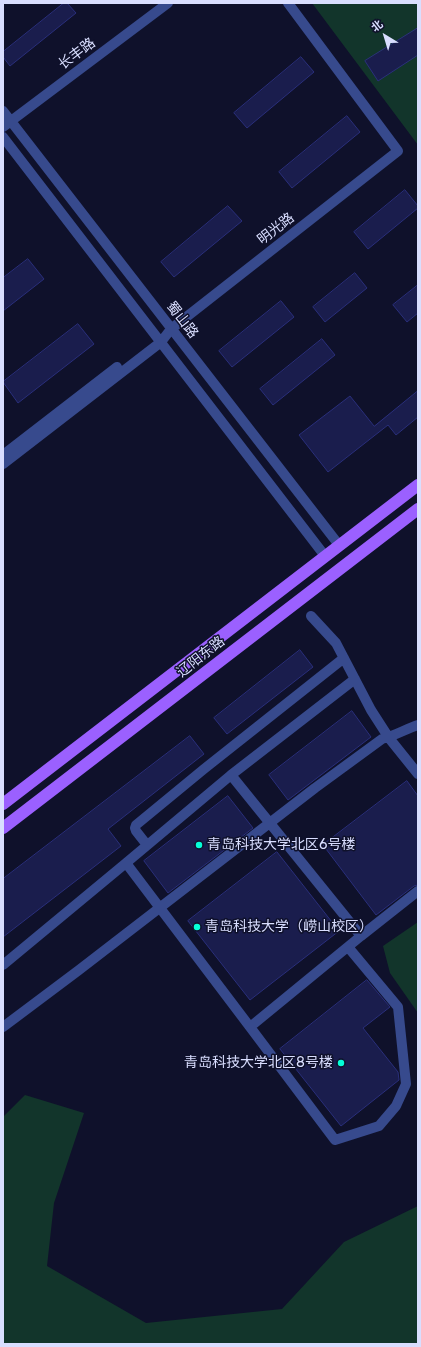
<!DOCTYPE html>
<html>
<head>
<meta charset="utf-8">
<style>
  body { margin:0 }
  #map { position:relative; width:421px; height:1347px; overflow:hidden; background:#0f112b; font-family:Rubik,"Noto Sans SC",sans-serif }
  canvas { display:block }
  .frame { position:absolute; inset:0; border:4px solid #d9deff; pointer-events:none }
  .north { position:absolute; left:365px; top:16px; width:40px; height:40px; -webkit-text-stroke:3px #0f112b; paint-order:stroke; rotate:322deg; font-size:11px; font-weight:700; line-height:16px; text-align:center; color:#d9deff }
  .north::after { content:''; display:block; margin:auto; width:14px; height:18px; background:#d9deff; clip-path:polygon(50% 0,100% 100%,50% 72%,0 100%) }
</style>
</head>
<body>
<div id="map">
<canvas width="421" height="1347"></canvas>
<div class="frame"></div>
<div class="north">北</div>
</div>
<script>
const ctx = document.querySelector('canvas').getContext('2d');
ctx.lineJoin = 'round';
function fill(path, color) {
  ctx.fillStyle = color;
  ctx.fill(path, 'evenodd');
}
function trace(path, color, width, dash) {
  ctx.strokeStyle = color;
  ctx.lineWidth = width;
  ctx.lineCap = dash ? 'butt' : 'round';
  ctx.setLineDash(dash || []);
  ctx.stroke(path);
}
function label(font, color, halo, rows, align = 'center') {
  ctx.font = font + ' Rubik,"Noto Sans SC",sans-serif';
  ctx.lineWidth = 3;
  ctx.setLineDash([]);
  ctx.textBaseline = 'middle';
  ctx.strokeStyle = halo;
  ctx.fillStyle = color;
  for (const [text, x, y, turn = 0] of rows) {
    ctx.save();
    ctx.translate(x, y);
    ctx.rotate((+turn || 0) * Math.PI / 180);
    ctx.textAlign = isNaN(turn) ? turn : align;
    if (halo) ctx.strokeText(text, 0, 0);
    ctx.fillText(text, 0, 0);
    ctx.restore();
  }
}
fill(new Path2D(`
  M312,3H418V145Z
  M418,922V1013L390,973L383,946Z
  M25,1095L84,1113L54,1203L47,1266L146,1323L282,1309L344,1242L418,1206V1344H3V1117Z`), '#12352b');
const building = new Path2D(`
  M64,3H67L76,13L10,66L3,57V52Z
  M418,28V55L378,81L365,61Z
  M301,57L314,72L247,128L234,113Z
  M347,116L360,132L292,188L279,172Z
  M405,190L418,206V208L368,249L354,232Z
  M228,206L242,221L174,277L161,262Z
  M28,259L44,279L3,311V278Z
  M355,273L367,288L325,322L313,307Z
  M418,285V313L407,322L393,305Z
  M281,301L294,317L232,367L219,351Z
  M78,324L94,344L18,403L3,382Z
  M322,339L335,355L273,405L260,389Z
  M418,391V417L396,435L388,425L328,472L299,435L350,396L374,426Z
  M300,650L313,667L227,734L214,718Z
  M352,711L371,737L288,800L269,775Z
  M190,736L204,754L108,829L121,846L3,937V879Z
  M407,781L418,796V885L414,886L376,915L323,845Z
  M228,796L253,828L168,893L144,861Z
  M277,852L339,931L250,1000L188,921Z
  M367,980L390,1007L363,1028L398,1072L399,1080L341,1126L280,1049Z`);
fill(building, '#1a1d4d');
trace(building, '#2a2f7b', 1);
trace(new Path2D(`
  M3,111L339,545
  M3,127L168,3
  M3,137L325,556
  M3,455L117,367
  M3,464L161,342L171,329L398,151L288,3
  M311,616L336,643L371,710L389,738L418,774
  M355,679L231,775L126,863L250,1027L361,936
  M231,775L361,936L418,891
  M147,845L136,831L135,828L136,825L204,769L344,658
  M3,965L126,863
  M3,1027L79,970L315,788L382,739C394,736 406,729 418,725
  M250,1027L335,1140L379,1126L396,1106L406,1084L398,1007L348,947`), '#374a8d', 10);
trace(new Path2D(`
  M3,804L418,485
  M3,828L418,509`), '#9b60ff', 12);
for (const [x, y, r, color] of [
  [199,845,4,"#05ffd8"],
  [197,927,4,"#05ffd8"],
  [341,1063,4,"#05ffd8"]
]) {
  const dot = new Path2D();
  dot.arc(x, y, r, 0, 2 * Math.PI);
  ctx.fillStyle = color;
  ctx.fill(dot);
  trace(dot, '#0f112b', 1.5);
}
label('14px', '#d9deff', '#0f112b', [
  ["长丰路",77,54,-37],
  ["明光路",276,229,-38],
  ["蜀山路",182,320,52],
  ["辽阳东路",201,657,-38]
]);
label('14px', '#d9deff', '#0f112b', [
  ["青岛科技大学北区6号楼",207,845],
  ["青岛科技大学（崂山校区）",205,927],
  ["青岛科技大学北区8号楼",333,1063,"right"]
], 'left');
</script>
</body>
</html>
